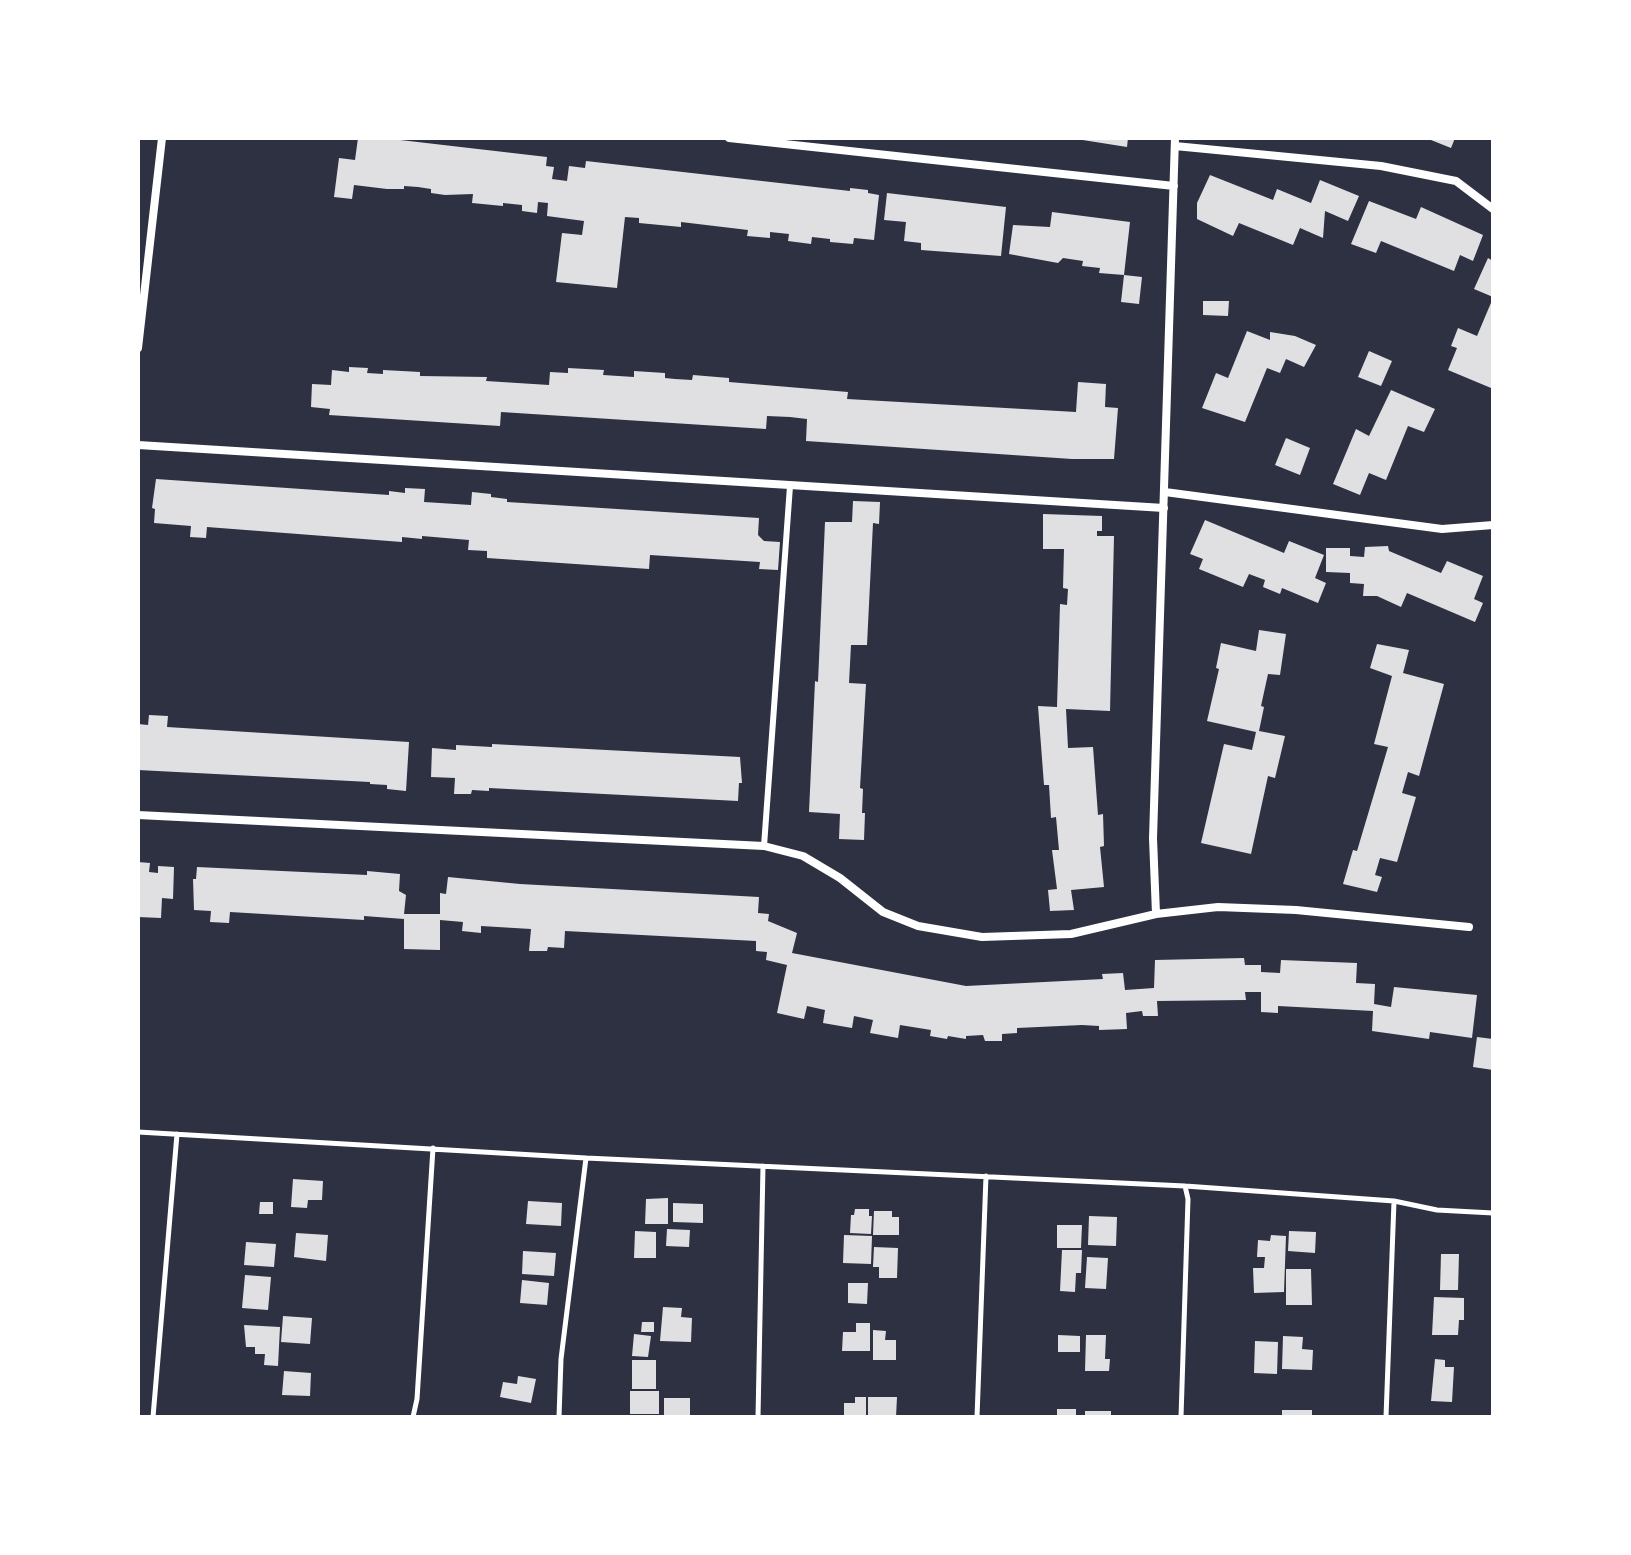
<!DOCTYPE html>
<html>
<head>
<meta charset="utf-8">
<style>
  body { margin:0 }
  #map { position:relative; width:1631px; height:1555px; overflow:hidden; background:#2d3142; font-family:"IBM Plex Sans",sans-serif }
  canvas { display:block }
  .frame { position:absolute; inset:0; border:140px solid #fff; pointer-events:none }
</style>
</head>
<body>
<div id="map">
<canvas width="1631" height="1555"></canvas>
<div class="frame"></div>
</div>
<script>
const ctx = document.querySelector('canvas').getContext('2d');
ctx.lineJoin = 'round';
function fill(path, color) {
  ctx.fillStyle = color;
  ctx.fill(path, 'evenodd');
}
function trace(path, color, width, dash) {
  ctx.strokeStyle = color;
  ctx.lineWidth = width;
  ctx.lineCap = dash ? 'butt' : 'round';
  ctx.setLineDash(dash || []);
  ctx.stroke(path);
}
fill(new Path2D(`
  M358,138H383L547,157L546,166L554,167L552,179L567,181L569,166L585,168L586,161L850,191V188L868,190V193L879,195L874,240L854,238L853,244L830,242V239L812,237L811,244L788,241L789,234L770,232V238L747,236L748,230L681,222V227L639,223V218L625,217L617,288L556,282L562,233L582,235L584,221L547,216L548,203L538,202L537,213L522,211V205L503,203V206L472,203L473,194L445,195L431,193V189L418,187L404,186V189H387L354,185L352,199L334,197L339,158L355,160Z
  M1070,138H1128L1127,147Z
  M1426,138H1455L1451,148Z
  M1210,175L1273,200L1277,189L1311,203L1320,180L1359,196L1348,221L1325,211L1323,238L1300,228L1293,245L1239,223L1233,236L1197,219V203Z
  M887,193L1006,207L1001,256L921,250V243L904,241L906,222L884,220Z
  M1369,201L1416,219L1421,207L1483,235L1473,261L1460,255L1454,271L1381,241L1376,253L1351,244Z
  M1052,212L1130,222L1124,275L1142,277L1139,304L1121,302L1124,275L1099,273L1100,268L1082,266L1083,261L1063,258L1058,263L1009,254L1013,225L1050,227Z
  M1488,258L1493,261V297L1474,289Z
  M1493,298V384L1491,388L1448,370L1457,348L1451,346L1458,328L1477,336Z
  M1203,301H1229L1228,316L1203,315Z
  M1247,331L1270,340V332L1295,336L1316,345L1304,367L1286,359L1280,373L1267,368L1245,422L1202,408L1216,373L1228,378Z
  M1369,351L1392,361L1381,386L1358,377Z
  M349,367L368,368L367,373L383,374V370L402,371L420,372V376L487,377L486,381L549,385L550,372L568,373V368L604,370L603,375L634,377V371L665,373V378L675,379L692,380L693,375L729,378V382L848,392L847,399L1076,412L1078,382L1106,384L1105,407L1118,408L1114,459H1072L806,441L807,419L790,417L767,416L766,429L501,412L500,426L329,415L330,409L311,407L312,384L331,385L332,370L349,372Z
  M1391,390L1435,409L1424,432L1408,426L1386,480L1369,473L1360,495L1333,484L1356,429L1369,436Z
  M1286,438L1310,448L1300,475L1275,465Z
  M156,479L389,495V491L405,493V488L425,489L424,502L471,505L472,492L491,494V497L507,499V502L759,518L758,535L764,541L780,542L778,570L759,569L760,562L650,555L649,569L487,558V551L468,550L469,540L422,536V539L402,537V542L207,527L206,538L190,537L191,526L154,523L155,509L152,508Z
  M853,501L880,502L879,524L873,523L867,645H851L849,683L866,684L860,788L863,789L862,813H865L864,840L839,839L840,814L809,812L815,681L818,682L825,522H852Z
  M1043,514L1102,516V531H1097V536H1114L1110,711L1066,709L1068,748L1093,747L1098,815L1103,814L1104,846L1100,847L1104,887L1071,890L1074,910L1050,911L1048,890L1057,889L1052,850H1059L1056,817L1051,818L1049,785H1044L1038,706L1057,707L1060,604L1067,605L1068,589L1063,588L1064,549H1043Z
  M1205,520L1284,553L1289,541L1324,555L1315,578L1326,583L1318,603L1282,588L1280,594L1263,587L1265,580L1249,574L1243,587L1199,569L1203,559L1190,554Z
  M1388,546L1389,551L1441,573L1447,561L1483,576L1474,599L1483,603L1475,622L1407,593L1401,607L1377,596H1363L1364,584L1350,583V573L1326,572V548H1350V556L1364,557L1365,547Z
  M1259,630L1286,634L1280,675L1268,674L1261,706L1264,707L1259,731L1285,736L1275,778L1268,776L1251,854L1201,843L1224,744L1252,750L1256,732L1207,721L1219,669L1216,668L1221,643L1256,651Z
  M1377,644L1409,650L1403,673L1444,684L1419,776L1408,772L1402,793L1416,797L1397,862L1380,858L1375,875L1382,877L1377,892L1343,884L1353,850L1357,851L1388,747L1374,744L1392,676L1370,668Z
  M149,715L168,716L167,727L409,742L406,791L387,789V785L370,784V782L138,770V724L148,725Z
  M492,744L740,757L742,783H739L738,801L489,788V791L472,790L471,794H454L455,778L431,777L432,748L456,750V745L492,747Z
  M138,862L150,863L149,872L158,873V866L174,867L173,899L162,898L161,918L138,917Z
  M197,867L367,875V871L400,874L399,891L406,895L404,914H440V893L446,894L448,877L520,884L759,897L758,913L769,914L768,921L797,933L792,953L966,986L1103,979L1102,974L1123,973L1125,990L1154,988L1155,960L1244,958L1245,965H1261V972L1280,973L1281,960L1357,963L1356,983L1375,984L1374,1004L1391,1007L1394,987L1477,995L1472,1038L1430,1032L1429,1039L1372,1031L1373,1011L1278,1006V1013L1261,1012V992H1245L1246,1000L1157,1001L1158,1016H1143L1142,1011L1126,1013L1127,1029L1099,1030V1026L1082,1025L1017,1028V1033L1002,1034V1041H985L983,1035L966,1036V1039L948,1036L947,1039L930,1036L931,1030L900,1025L898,1038L870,1033L873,1020L854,1016L852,1028L823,1023L825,1010L807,1006L804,1019L777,1013L787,965L766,960L767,952L756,951V941L565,931L564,948L548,947L547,951H529L531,929L481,926V933L462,931L463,922L440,920V950L404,949V919L364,916V920L230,912L229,923L210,922L211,911L194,910L193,879H196Z
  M1477,1037L1493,1039V1070L1473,1067Z
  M293,1179L323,1181L322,1200H308L307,1208L291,1207Z
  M668,1198V1224H645L646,1199Z
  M528,1201L562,1203L561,1226L526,1224Z
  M260,1202H273V1214H259Z
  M673,1203L703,1204V1223L673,1222Z
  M855,1209H869V1216H872L871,1234L850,1233L851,1215H854Z
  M874,1211H892V1217H899V1235H873Z
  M1089,1216L1117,1217L1116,1246L1088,1245Z
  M1057,1225H1082L1081,1248H1057Z
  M667,1229L690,1230L689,1247L666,1246Z
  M635,1231L656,1232V1258H634Z
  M1289,1231L1316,1232L1315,1253L1288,1251Z
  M296,1233L328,1235L326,1261L294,1257Z
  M844,1235L872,1236L871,1264L843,1263Z
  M1271,1235L1286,1236L1284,1292L1254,1293L1253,1268H1264L1265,1257H1257L1258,1240L1270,1241Z
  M246,1242L276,1244L274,1267L244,1265Z
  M874,1247L898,1248L897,1278H879V1267H873Z
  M1062,1250H1082L1081,1273H1076L1075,1292L1060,1291Z
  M523,1251L556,1253L554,1276L522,1274Z
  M1441,1254H1459L1458,1290H1440Z
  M1087,1257L1108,1258L1106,1289L1085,1288Z
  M1286,1269H1311L1312,1305H1286Z
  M245,1275L271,1277L268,1310L242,1308Z
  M522,1280L549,1283L547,1305L520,1303Z
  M848,1283H868L867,1304L848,1303Z
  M1434,1297L1464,1298V1320H1459L1458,1335H1432Z
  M663,1307L682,1308L681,1317L692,1318L691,1342L660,1341Z
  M283,1316L312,1318L310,1344L281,1342Z
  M642,1322H654V1332H641Z
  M856,1323H870V1351H842L843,1332H856Z
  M244,1325L280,1327L278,1366L264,1365L265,1354H255V1347H246Z
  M873,1330L886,1331L885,1340H896V1360H873Z
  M634,1334L651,1336L648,1357L632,1356Z
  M1058,1335L1080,1336V1352H1058Z
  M1086,1335H1106L1105,1359H1110L1109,1371H1085Z
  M1283,1336L1303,1337L1302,1349L1313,1350L1312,1370L1282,1369Z
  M1255,1341L1278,1342L1277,1374L1254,1373Z
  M1435,1359L1445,1360V1367H1454L1452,1402L1431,1401Z
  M632,1360H656V1389H632Z
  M284,1371L311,1373L310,1396L282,1395Z
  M518,1376L536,1379L531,1403L500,1397L503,1382L517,1384Z
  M630,1391H659V1414H630Z
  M855,1397H866V1417H844V1403H855Z
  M868,1397H897L896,1417H868Z
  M664,1398H690V1417H664Z
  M1057,1409H1076V1417H1057Z
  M1282,1410H1312V1417H1282Z
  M1085,1411H1111V1417H1085Z`), '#e0e0e3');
trace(new Path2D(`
  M138,1132L586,1158L1185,1186L1394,1201L1437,1210L1493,1213
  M153,1417L177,1134
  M413,1417L417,1399L433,1148
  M559,1417L561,1359L586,1158
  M758,1417L763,1166
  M977,1417L986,1176
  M1181,1417L1188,1199L1185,1186
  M1386,1417L1394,1201`), '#fff', 5);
trace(new Path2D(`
  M764,846L790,486`), '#fff', 6);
trace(new Path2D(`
  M729,138L1174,186
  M1175,146L1381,166L1456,181L1493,209
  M138,348L162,138
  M138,445L1164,508
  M1165,492L1442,529L1493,525
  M138,815L764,846L803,856L840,878L883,912L918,926L982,937L1071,934L1156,914L1218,907L1296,910L1469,927
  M1156,914L1153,838L1175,138`), '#fff', 8);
</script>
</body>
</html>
